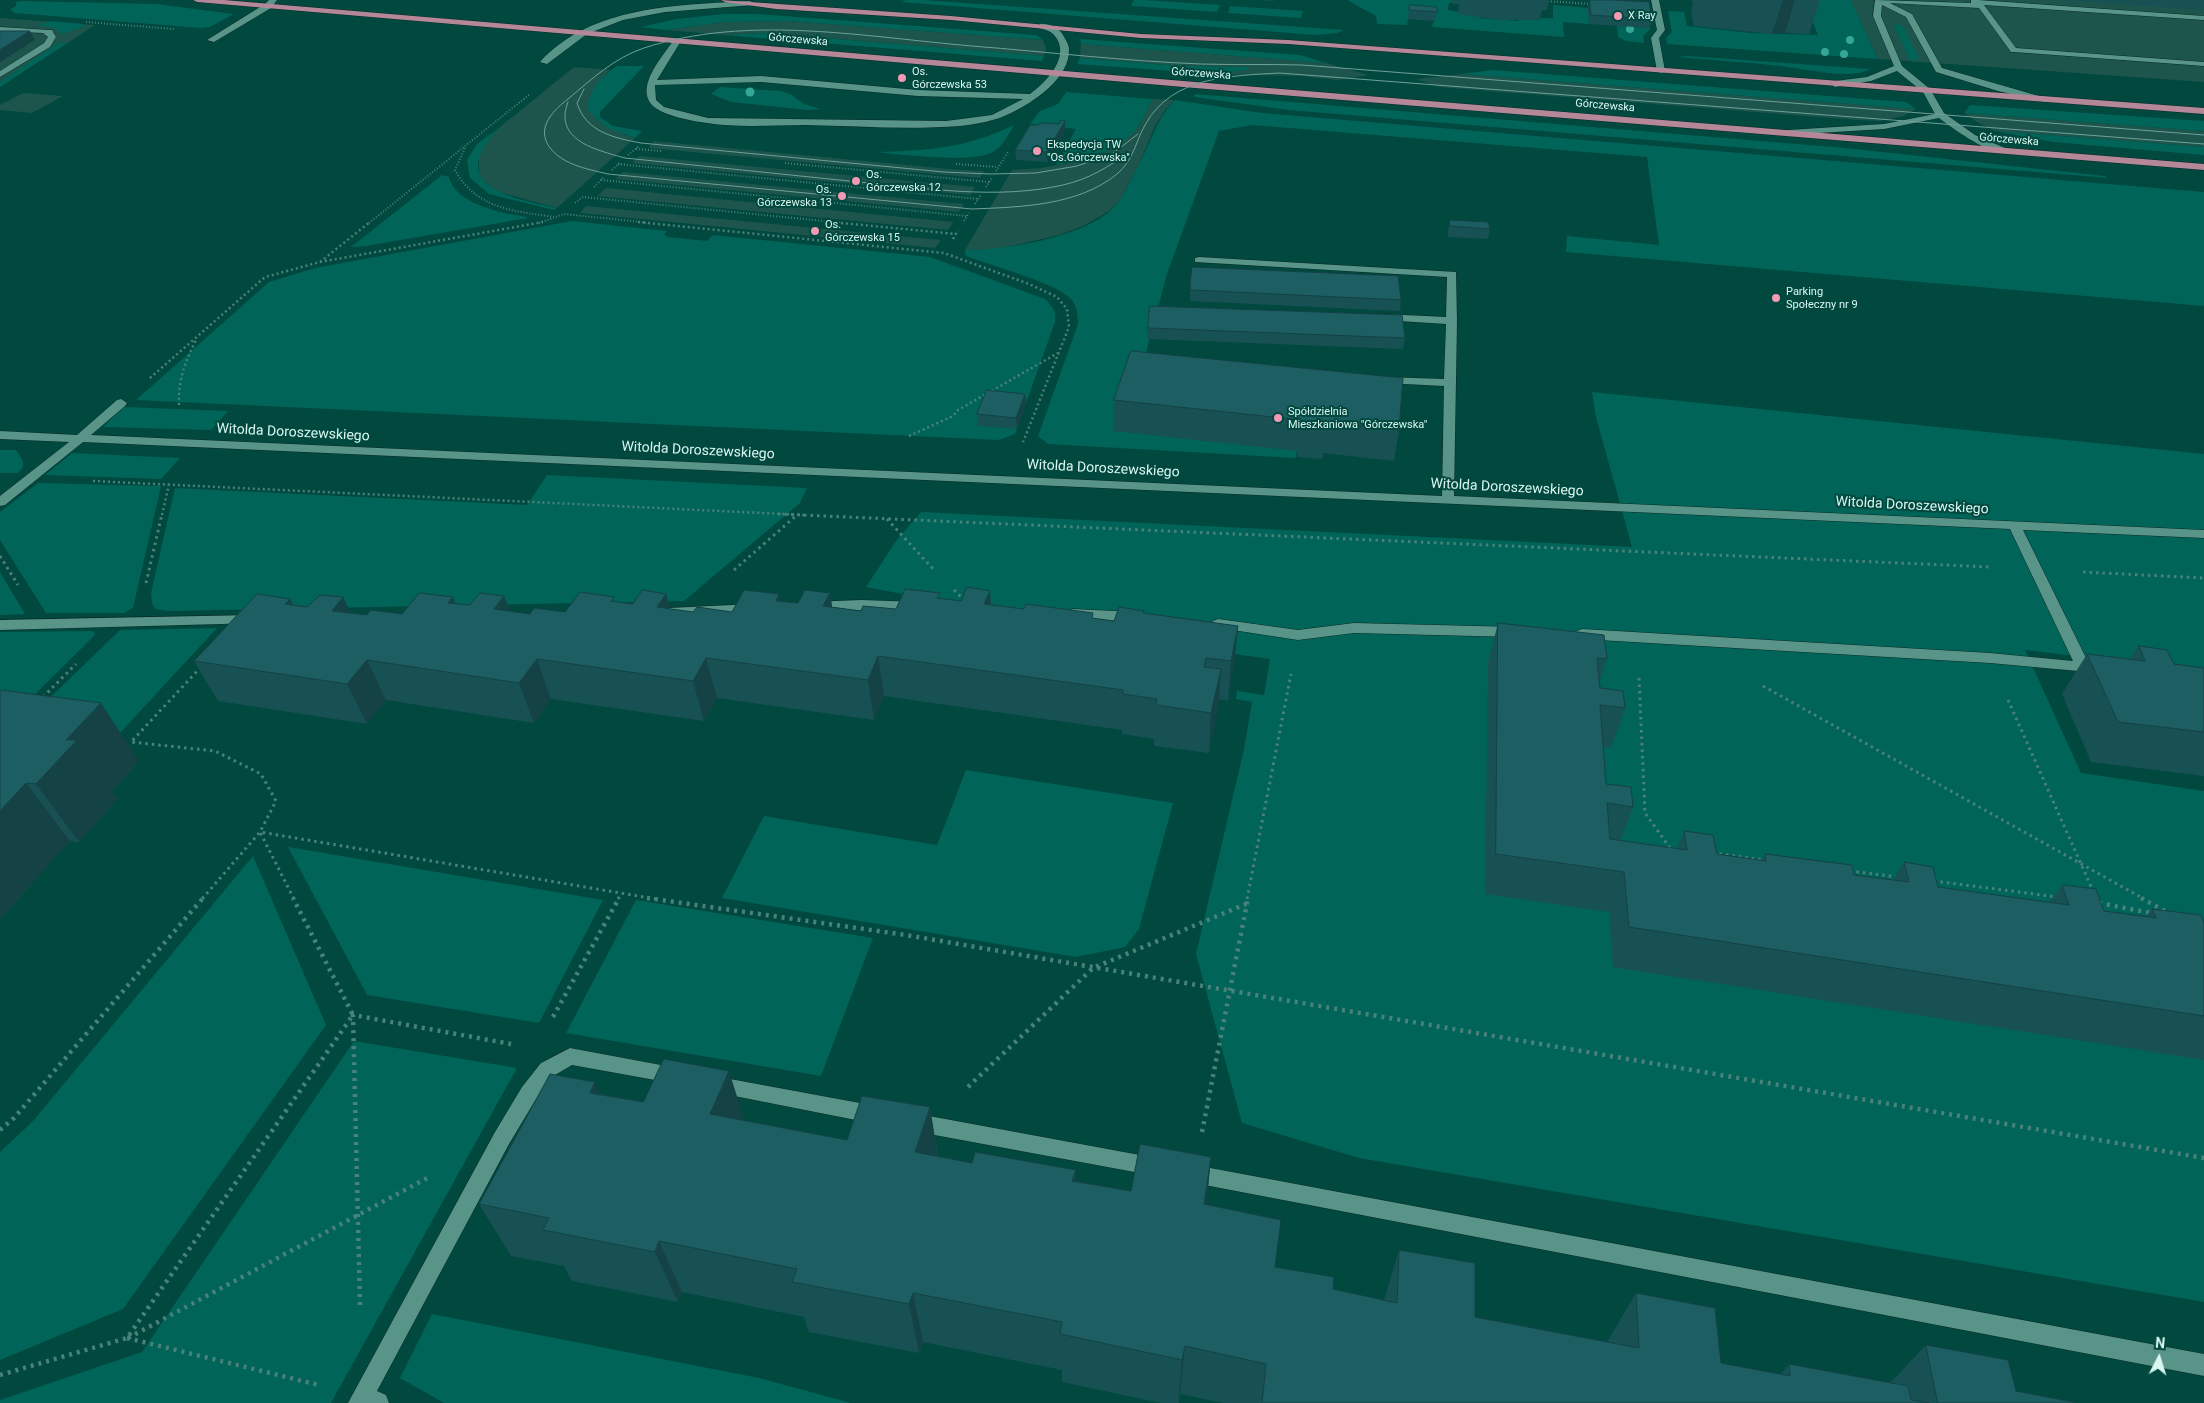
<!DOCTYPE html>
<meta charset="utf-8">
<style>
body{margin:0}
#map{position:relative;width:2204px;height:1403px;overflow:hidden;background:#01483f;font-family:Roboto,sans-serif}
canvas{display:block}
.north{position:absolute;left:2134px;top:1333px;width:50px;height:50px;-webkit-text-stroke:4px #01483f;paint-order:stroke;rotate:5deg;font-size:14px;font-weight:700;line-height:20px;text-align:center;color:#d9f7f0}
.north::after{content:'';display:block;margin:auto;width:18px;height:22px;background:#d9f7f0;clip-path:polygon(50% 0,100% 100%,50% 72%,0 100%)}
</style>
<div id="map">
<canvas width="2204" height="1403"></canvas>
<div class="north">N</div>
</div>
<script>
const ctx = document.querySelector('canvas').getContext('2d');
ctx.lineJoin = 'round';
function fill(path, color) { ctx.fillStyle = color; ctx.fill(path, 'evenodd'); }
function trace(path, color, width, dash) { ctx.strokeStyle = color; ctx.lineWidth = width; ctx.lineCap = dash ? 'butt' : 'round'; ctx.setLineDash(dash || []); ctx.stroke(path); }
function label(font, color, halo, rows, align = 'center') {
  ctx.font = font + ' Roboto,sans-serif'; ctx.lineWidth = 4; ctx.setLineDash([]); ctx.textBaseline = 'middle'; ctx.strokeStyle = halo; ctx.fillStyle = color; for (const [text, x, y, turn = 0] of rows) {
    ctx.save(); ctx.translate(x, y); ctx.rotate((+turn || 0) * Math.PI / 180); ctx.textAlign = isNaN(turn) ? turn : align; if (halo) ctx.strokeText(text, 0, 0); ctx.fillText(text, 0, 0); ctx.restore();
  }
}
const built = new Path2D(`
 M1851 0H2204V82L1878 59Z
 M0 18 95 25 0 87Z
 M788 21 1043 40 1046 48 1044 56 764 33 724 35 666 30 725 22Z
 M1081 44 1326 63 1368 75 1338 80 1299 76 1213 74 1247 67 1179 66 1080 58Z
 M574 67 611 70 606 74 588 111 625 135 635 138 557 208 496 191 482 179 479 170V153L483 145 500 127Z
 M1462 74 1916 109 1903 116 1879 121 1857 120 1439 87 1416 79Z
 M23 93 63 96 32 113 0 110V105Z
 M1152 99 1175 100 1166 109 1155 126 1140 162 1120 200 1109 211 1085 225 1059 235 994 250H965L1012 170 1041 168 1080 161 1113 148 1140 124Z
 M1964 113 2204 131V147L1995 131 1977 122Z
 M654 141 949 169 984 171 980 178 957 176 648 148Z
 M639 156 975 187 970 195 632 163Z
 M623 172 964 204 959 212 615 179Z
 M606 188 953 222 948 230 597 196Z
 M586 206 941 240 935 248 580 213Z`);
const green = new Path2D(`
 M906 0H923L1344 30 1337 33 1315 35 901 2Z
 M1134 0H1145L1220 5 1217 12 1131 6Z
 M1347 0H1453L1452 3H1449L1448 10 1480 16V18L1518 21 1519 19 1553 18V5L1588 8 1589 24 1563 22 1564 37 1432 27 1433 23 1435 21 1409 15 1407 25 1377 24 1376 16Z
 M1804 0H1851L1878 59 1667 44 1666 38 1672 32 1668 11 1684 12 1687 26 1751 33 1818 35Z
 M20 1 156 4 234 14 210 27 200 28 15 13 10 10 16 6V2Z
 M1230 6 1303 11 1301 18 1228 13Z
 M723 14H758L1036 35 1043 40 788 21 725 22 666 30 641 27 677 19Z
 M50 21 83 24 84 27 61 34 55 28 36 25Z
 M1895 24 1903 26 1919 59 1915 61 1909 59 1894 26Z
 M1617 26 1650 28V29L1643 36 1644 43 1626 41 1618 37Z
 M764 33 775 34 1044 56 1042 61 724 35Z
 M1080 39 1300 55 1326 63 1081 44Z
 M58 43H67L0 87V82Z
 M1688 56 1870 69C1849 81 1804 68 1780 66 1745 62 1711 60 1676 57Z
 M1080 58 1179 66 1248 67V70L1213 74 1077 64Z
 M617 66H644L600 112V117L613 126 642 131 635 138 608 128 588 111C587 90 601 77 617 66Z
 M1493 70 1906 102 1916 109 1462 74Z
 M720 87 780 91 790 94 804 104 821 109 809 110 731 102 711 94Z
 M1066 92 1152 99C1146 111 1141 126 1131 135 1111 154 1081 160 1056 165L1076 129 1030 124 1040 111 1058 104Z
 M1195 94 1845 148 2105 176 2108 178 1289 110 1194 97Z
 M1175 100 1262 113 2204 192V306L1566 252 1567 236 1659 245 1647 157 1252 125 1219 131 1167 274 1139 379 1297 450 1296 458 1048 444 1038 436 1078 324C1078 315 1077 306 1071 299 1056 283 989 265 966 256L965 250C1006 250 1078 238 1110 211 1123 199 1130 181 1138 166 1151 143 1156 119 1175 100Z
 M1970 105 2204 121V131L1964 113Z
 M1014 125C1009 134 1002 147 993 152 972 164 900 154 875 152 927 151 966 148 1014 125Z
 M500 127C443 185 510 198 557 208L554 210 489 194 470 178 467 160 477 144Z
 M1995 131 2204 147V155L2053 142Z
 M442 175 449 177C454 200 488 209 508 214 515 215 521 215 528 218L366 246 351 247Z
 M572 221 667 231 664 235 668 237 707 241 713 235 930 257 1045 299C1052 306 1057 311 1055 322L1015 434 999 440 136 400 269 282 315 268Z
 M1592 392 2204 454V671L2025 650 2081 773 2204 791V1302L1359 1158 1242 1123 1196 954 1244 749 1252 702 1236 699 1237 691 1264 695 1270 659 1175 646 866 587 896 541 921 512 1632 547 1596 417Z
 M124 407 228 411 211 430 103 427Z
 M0 450H16L23 461V467L18 473H0Z
 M72 453 180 458 161 479 45 475Z
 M547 475 807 488 800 503 684 601 169 611 155 609 152 603 151 593 175 488 527 505Z
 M38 483 161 486 133 608 124 613H46L0 540V512Z
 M0 572 25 614 0 615Z
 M217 628 120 733 28 719 120 630Z
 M92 631 96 634 9 720 0 724V632Z
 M966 770 1173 803 1139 929 1125 947 1076 957 722 898 764 816 937 845Z
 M288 847 603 900 539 1023 367 995Z
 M253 856 326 1025 123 1309 0 1360V1152L33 1121Z
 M636 900 873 938 821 1076 566 1033Z
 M354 1041 517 1068 331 1403H0V1400L142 1352Z
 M432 1314 759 1378 851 1403H444L400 1378Z`);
const pathFar3 = new Path2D(`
 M1545 1 1591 4
 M86 22 174 29
 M465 148 455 170C476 209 514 211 554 217
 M636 149 662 151
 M628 155 639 146
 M785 163 989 182
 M618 164 978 199
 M956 164 998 167
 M612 170 621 162
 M996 171 1008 152
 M601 180 967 216
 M594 187 604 177
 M986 187 992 178
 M575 203 583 197 844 223
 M975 204 981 195
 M964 221 969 213
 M369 223 530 94
 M539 223 564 214 651 223`);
const pathFar2 = new Path2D(`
 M638 222 944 253 1029 284 1057 297 1067 309 1069 327 1023 442
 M831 222 956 234
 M953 239 958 230
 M320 262 370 222
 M150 378 265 277 320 262 543 222
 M179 405C178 380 185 362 196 340
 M909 436 953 416 958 410 1058 353
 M93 481 804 515
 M162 515 169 484`);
const pathFar1 = new Path2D(`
 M778 514 1990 567
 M887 519 934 570
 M0 556 18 585
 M734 570 797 515
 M2083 572 2204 578
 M146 583 162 514
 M954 590 964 600
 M201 667 131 742 215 751 261 774 276 801 260 832 202 899
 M1639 678 1645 813 1670 848
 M1763 686 2144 899
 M43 697 76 664
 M2008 700 2093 891
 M1713 853 1764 860
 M1850 871 1898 877
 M1934 881 2057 897
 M294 899 260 832 656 899
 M618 899 621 894
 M1247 899 1291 674`);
const path = new Path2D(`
 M647 898 906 935 2204 1158
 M2141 898 2165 911
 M2099 903 2151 913
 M553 1017 619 898
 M968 1087 1093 968 1246 904
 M0 1130 14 1118 203 898
 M1202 1132 1248 898
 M360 1305 353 1015 511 1044
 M127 1338 319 1385
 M128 1338 431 1176
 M0 1375 127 1338 353 1015 293 898`);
const minor = new Path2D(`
 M269 0H277L271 8 214 42 207 40 265 4Z
 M1651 0H1659L1665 30 1659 38 1665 71 1661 73 1657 71 1651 38 1657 30Z
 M1875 0 1971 3V0H1978L2204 16V20L1984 5 2016 48 2204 62V66L2014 52H2011L1979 8 1890 3 1912 14 1942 68 2049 99 2045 102 1998 91 1936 72 1906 17 1882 5 1881 16 1902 66 1930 89 1944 113 1975 135 2005 148V152C1989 155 1952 128 1939 118L1884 129 1785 135V131L1788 130 1884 124 1935 114 1923 92 1897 71 1871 81 1835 87 1831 84 1835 81 1867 77 1894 66 1873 16Z
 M750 1 754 3 753 5 665 12 623 20 587 34 547 64 540 62C592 5 679 5 750 1Z
 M1040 24C1048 23 1059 28 1063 35 1065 39 1069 44 1069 49 1070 78 1034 102 1011 113 995 121 978 124 960 126 909 130 856 126 805 125 774 125 738 128 707 123 692 121 656 115 649 101 639 82 663 56 673 41L677 39 681 41 657 80 761 76 918 90 1030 94C1047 82 1072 55 1054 35 1051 31 1045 30 1040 28ZM761 82 918 96 1023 99 992 115 946 121 708 118 664 107 656 100 655 85Z
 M0 27 49 30H52L56 37 50 47 0 77V71L44 43 48 37 43 33 0 31Z
 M1199 257 1456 272 1457 321 1454 496 2204 530V538L2023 530 2088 662 2105 664 2107 668 2105 672 2100 673 1990 663 1582 639 1577 637 1575 634 1577 631 1582 629 1990 653 2073 661 2010 529 83 442 5 505 0 506V496L69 442 0 439V431L77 435 117 400 121 399 127 403 125 406 91 435 1442 496 1444 386 1385 383 1379 380 1385 377 1444 379 1446 324 1383 320 1378 317 1383 314 1446 317 1447 277 1195 262V258Z
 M861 600 918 602 923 604 925 607 923 610 918 612 861 610 811 612 806 610 804 607 806 604 811 602Z
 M753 604 758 606 760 609 758 612 669 618 664 616 662 613 664 610 669 608Z
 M1073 609 1135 612 1140 614 1142 617 1140 620 1135 622 1068 617 1066 614 1068 611Z
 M253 615 258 617 260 620 258 623 0 630V620Z
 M1218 619 1298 630 1354 623 1516 627 1521 629 1523 632 1521 635 1516 637 1354 633 1298 640 1213 627 1211 624 1213 621Z
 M570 1048 677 1068 684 1070 686 1076 684 1082 677 1084 572 1065 555 1075 536 1099 509 1144 377 1391 386 1395 389 1403H348L495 1132 522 1087 541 1063Z
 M714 1076 876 1106 883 1109 886 1115 883 1121 876 1124 714 1092 707 1090 704 1084 707 1078Z
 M913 1113 1156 1158 1163 1160 1166 1167 1163 1174 1156 1176 913 1131 906 1128 903 1122 906 1116Z
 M1189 1164 2204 1354V1376L1189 1182 1182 1180 1179 1173 1182 1166Z`);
const major = new Path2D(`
 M193 0H224L1195 82 2204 164V170L1195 88 197 2Z
 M721 0 951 16 1141 34 1288 40 2204 108V114L1288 44 1141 38 951 20 776 9 725 2Z`);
const tram = new Path2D(`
 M584 89 577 103C586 132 614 138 641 143L944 172 990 174 1036 173 1077 166 1112 154 1138 134
 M568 102C553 140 596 150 625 158 703 166 781 174 859 182 925 188 997 200 1063 185 1089 179 1109 167 1130 151
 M2204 135 1302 65C1268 64 1234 65 1201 64 1124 61 1048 52 972 46 865 37 748 14 644 48 614 58 592 79 568 99 555 109 538 125 547 143 558 164 587 169 608 174L972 209C1020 207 1078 206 1117 174 1133 161 1136 141 1145 125 1172 76 1230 76 1280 73L2204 144`);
const trees = [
 [1630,29,4],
 [1850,40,4],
 [1825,52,4],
 [1844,54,4],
 [750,92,4.5]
];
const wall = new Path2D(`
 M1258 0H1274L1273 1Z
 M1453 0H1549L1547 10H1542L1540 20H1499L1458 14 1459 4H1452Z
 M1590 0H1614L1652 19 1650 28 1589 24 1588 7Z
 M1688 0H1820L1809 34 1785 33 1772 34 1694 26 1691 12 1693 1Z
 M2059 0H2204V10Z
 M1410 5 1437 12 1435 21 1408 19Z
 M1065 130 1047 162 1016 160 1015 150Z
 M1450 220 1490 229 1488 239 1448 237V230Z
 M1190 290 1401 300 1400 311 1190 301Z
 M1148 328 1405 338 1403 349 1147 339Z
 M1025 394 1026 405 1017 429 978 426 977 414Z
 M1114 400 1399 430 1394 461 1323 453 1322 459 1297 457 1298 451 1113 431Z
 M830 593 832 607 861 611 896 609 940 599 1114 621 1143 613 1238 626 1234 665 1228 701 1219 699 1218 709 1209 753 1154 746V739L1122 734V730L884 696 874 720 717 698 704 721 551 699 534 723 386 700 367 724 218 701 194 661 293 605 367 615 402 614 455 604 470 605 504 596 510 611 530 614 565 612 615 601 633 604 666 594 670 609 693 612H732L780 601 798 603Z
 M1498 623 1607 659 1599 683 1600 688 1625 708 1611 748 1603 747 1606 784 1633 807 1620 841 1677 848 1684 831 1717 854 1761 861 1765 854 1854 875 1893 880 1904 862 1938 887 2049 903 2062 885 2104 911 2146 916 2152 909 2204 923V1060L1613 967 1609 912 1485 894 1488 663Z
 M2139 646 2174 664 2204 668V776L2091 762 2062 694 2087 654 2130 659Z
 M0 691 139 761 112 791 118 798 79 842 70 841 0 919Z
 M601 1094 847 1140 930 1107 938 1156 972 1163 1076 1170V1181L1131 1191 1211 1157 1206 1205 1275 1267 1333 1289 1384 1300 1399 1250 1475 1317 1607 1342 1636 1293 1721 1363 1781 1374 1789 1364 1890 1383 1926 1345 2016 1391 2078 1403H1223L1180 1394 1179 1403H1161L1062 1382V1370L923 1342 919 1353 809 1332 804 1317 682 1292 678 1302 572 1281 564 1266 511 1256 479 1204Z`);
const shadedWall = new Path2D(`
 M1783 0H1795L1785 33 1772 34Z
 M30 31 35 40 0 62V50Z
 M1065 121V130L1047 162V152Z
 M1025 394 1026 405 1017 429 1016 418Z
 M990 591 993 630 984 604Z
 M830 593 836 633 823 606Z
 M666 594 677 633 657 607Z
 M779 594 787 634 776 601Z
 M504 596 519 636 494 609Z
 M343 597 362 637 332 611Z
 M453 597 469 637 448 603Z
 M290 599 310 639 285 604Z
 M1238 626 1234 665 1228 701 1231 661Z
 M878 656 884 696 874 720 868 680Z
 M706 658 717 698 704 721 693 681Z
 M537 659 551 699 534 723 519 683Z
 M367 660 386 700 367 724 347 684Z
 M1221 669 1218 709 1209 753 1211 713Z
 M101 703 139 761 112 791 118 798 79 842 36 784 66 740Z
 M26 783 70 841 0 919V811Z
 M729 1071 746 1125 710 1114Z
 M595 1082 620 1137 590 1093Z
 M930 1107 938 1161 915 1152Z
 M1211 1157 1206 1210 1204 1204Z
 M1076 1170 1077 1222 1072 1181Z
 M659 1241 682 1292 678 1302 655 1252Z
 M913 1293 923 1342 919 1353 909 1304Z
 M1185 1346 1180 1394 1178 1403 1182 1360Z`);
const building = new Path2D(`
 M1590 0H1614L1649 2 1652 19 1591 15Z
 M1410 5 1437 7V12L1409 10Z
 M0 31H30L0 50Z
 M1061 120 1065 121 1047 152 1015 150 1030 125H1039L1040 123 1059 124Z
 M1450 220 1488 222 1490 229 1450 226Z
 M1192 267 1398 276 1401 300 1190 290Z
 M1150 306 1402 315 1405 338 1148 328Z
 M1131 351 1403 378 1399 430 1327 422 1326 428 1301 426V420L1114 400Z
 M987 390 1025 394 1016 418 977 414Z
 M967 587 990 591 984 604 1024 609 1026 604 1093 613 1092 618 1114 621 1119 607 1144 611 1143 613 1238 626 1231 661 1206 658 1204 667 1221 669 1211 713 1156 705 1157 699 1123 694V690L878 656 868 680 706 658 693 681 537 659 519 683 367 660 347 684 194 661 257 594 290 599 285 604 307 607 320 595 343 597 332 611 367 615 371 610 402 614 419 593 453 597 448 603 470 605 480 593 504 596 494 609 530 614 534 608 565 612 580 592 614 597 611 601 633 604 642 590 666 594 657 607 693 612 697 607 732 612 744 590 779 594 776 601 798 603 805 590 830 593 823 606 861 611 863 606 896 609 905 589 940 593 937 598 961 601Z
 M1498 623 1604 635 1607 659 1597 658 1600 688 1623 691 1625 708 1600 705 1606 784 1631 787 1633 807 1607 803 1610 839 1687 850 1684 831 1713 835 1717 854 1766 861 1765 854 1852 865 1854 875 1909 882 1904 862 1933 867 1938 887 2069 905 2062 885 2096 889 2104 911 2156 918 2152 909 2201 915 2204 923V1016L1629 927 1624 872 1496 854Z
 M2139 646 2167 650 2174 664 2204 668V732L2118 722 2087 654 2145 661Z
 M1 690 101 703 66 740H77L36 784 26 783 0 811V691Z
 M664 1059 729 1071 710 1114 847 1140 862 1096 930 1107 915 1152 972 1163 975 1152 1076 1170 1072 1181 1131 1191 1140 1144 1211 1157 1204 1204 1281 1220 1275 1267 1334 1277 1333 1289 1397 1303 1399 1250 1475 1263V1317L1639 1348 1636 1293 1715 1308 1721 1363 1790 1376 1789 1364 1908 1386 1911 1400 1930 1403H1262L1266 1364 1185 1346 1182 1360 1060 1334 1062 1322 913 1293 909 1304 792 1282 797 1269 659 1241 655 1252 543 1230 549 1218 479 1204 550 1074 595 1082 590 1093 643 1102Z
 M1926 1345 2008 1360 2016 1391 2078 1403H1938Z`);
const markers = [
 [1618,16,5,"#f19ab3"],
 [902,78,5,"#f19ab3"],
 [1037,151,5,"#f19ab3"],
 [856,181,5,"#f19ab3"],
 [842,196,5,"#f19ab3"],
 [815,231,5,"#f19ab3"],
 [1776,298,5,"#f19ab3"],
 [1278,418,5,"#f19ab3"]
];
const farPoinames = [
 ["X Ray",1628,16],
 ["Os.",912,72],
 ["Górczewska 53",912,85],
 ["Ekspedycja TW",1047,145],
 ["\"Os.Górczewska\"",1047,158],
 ["Os.",866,175],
 ["Górczewska 12",866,188],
 ["Os.",832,190,"right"],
 ["Górczewska 13",832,203,"right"],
 ["Os.",825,225],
 ["Górczewska 15",825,238],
 ["Parking",1786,292],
 ["Społeczny nr 9",1786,305],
 ["Spółdzielnia",1288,412],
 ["Mieszkaniowa \"Górczewska\"",1288,425]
];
const farStreetnames = [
 ["Górczewska",798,40,5],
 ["Górczewska",1201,74,4],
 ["Górczewska",1605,106,5],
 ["Górczewska",2009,140,5]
];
const streetNames = [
 ["Witolda Doroszewskiego",293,433,3],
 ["Witolda Doroszewskiego",698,451,3],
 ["Witolda Doroszewskiego",1103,469,3],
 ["Witolda Doroszewskiego",1507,488,3],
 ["Witolda Doroszewskiego",1912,506,3]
];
fill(built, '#1d554c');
fill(green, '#016458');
trace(minor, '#0a2a25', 1);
trace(major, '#0a2a25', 1);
trace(pathFar3, '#49827a', 2, [1, 2]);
trace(pathFar2, '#49827a', 2.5, [2, 3]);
trace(pathFar1, '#49827a', 3, [2.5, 4]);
trace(path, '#49827a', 4.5, [3, 5]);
fill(minor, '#599489');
fill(major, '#b58899');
trace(tram, '#6ea098', 1);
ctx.fillStyle = '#34a695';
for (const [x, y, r] of trees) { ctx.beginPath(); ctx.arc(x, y, r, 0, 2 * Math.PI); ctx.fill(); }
fill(wall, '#185154');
fill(shadedWall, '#144245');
fill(building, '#1c5e62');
trace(building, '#144245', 1);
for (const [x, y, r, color] of markers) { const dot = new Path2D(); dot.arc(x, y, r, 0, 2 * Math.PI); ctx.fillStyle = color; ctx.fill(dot); trace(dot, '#01483f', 2); }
label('11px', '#d9f7f0', '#01483f', farPoinames, 'left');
label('11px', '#d9f7f0', '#01483f', farStreetnames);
label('14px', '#d9f7f0', '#01483f', streetNames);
</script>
